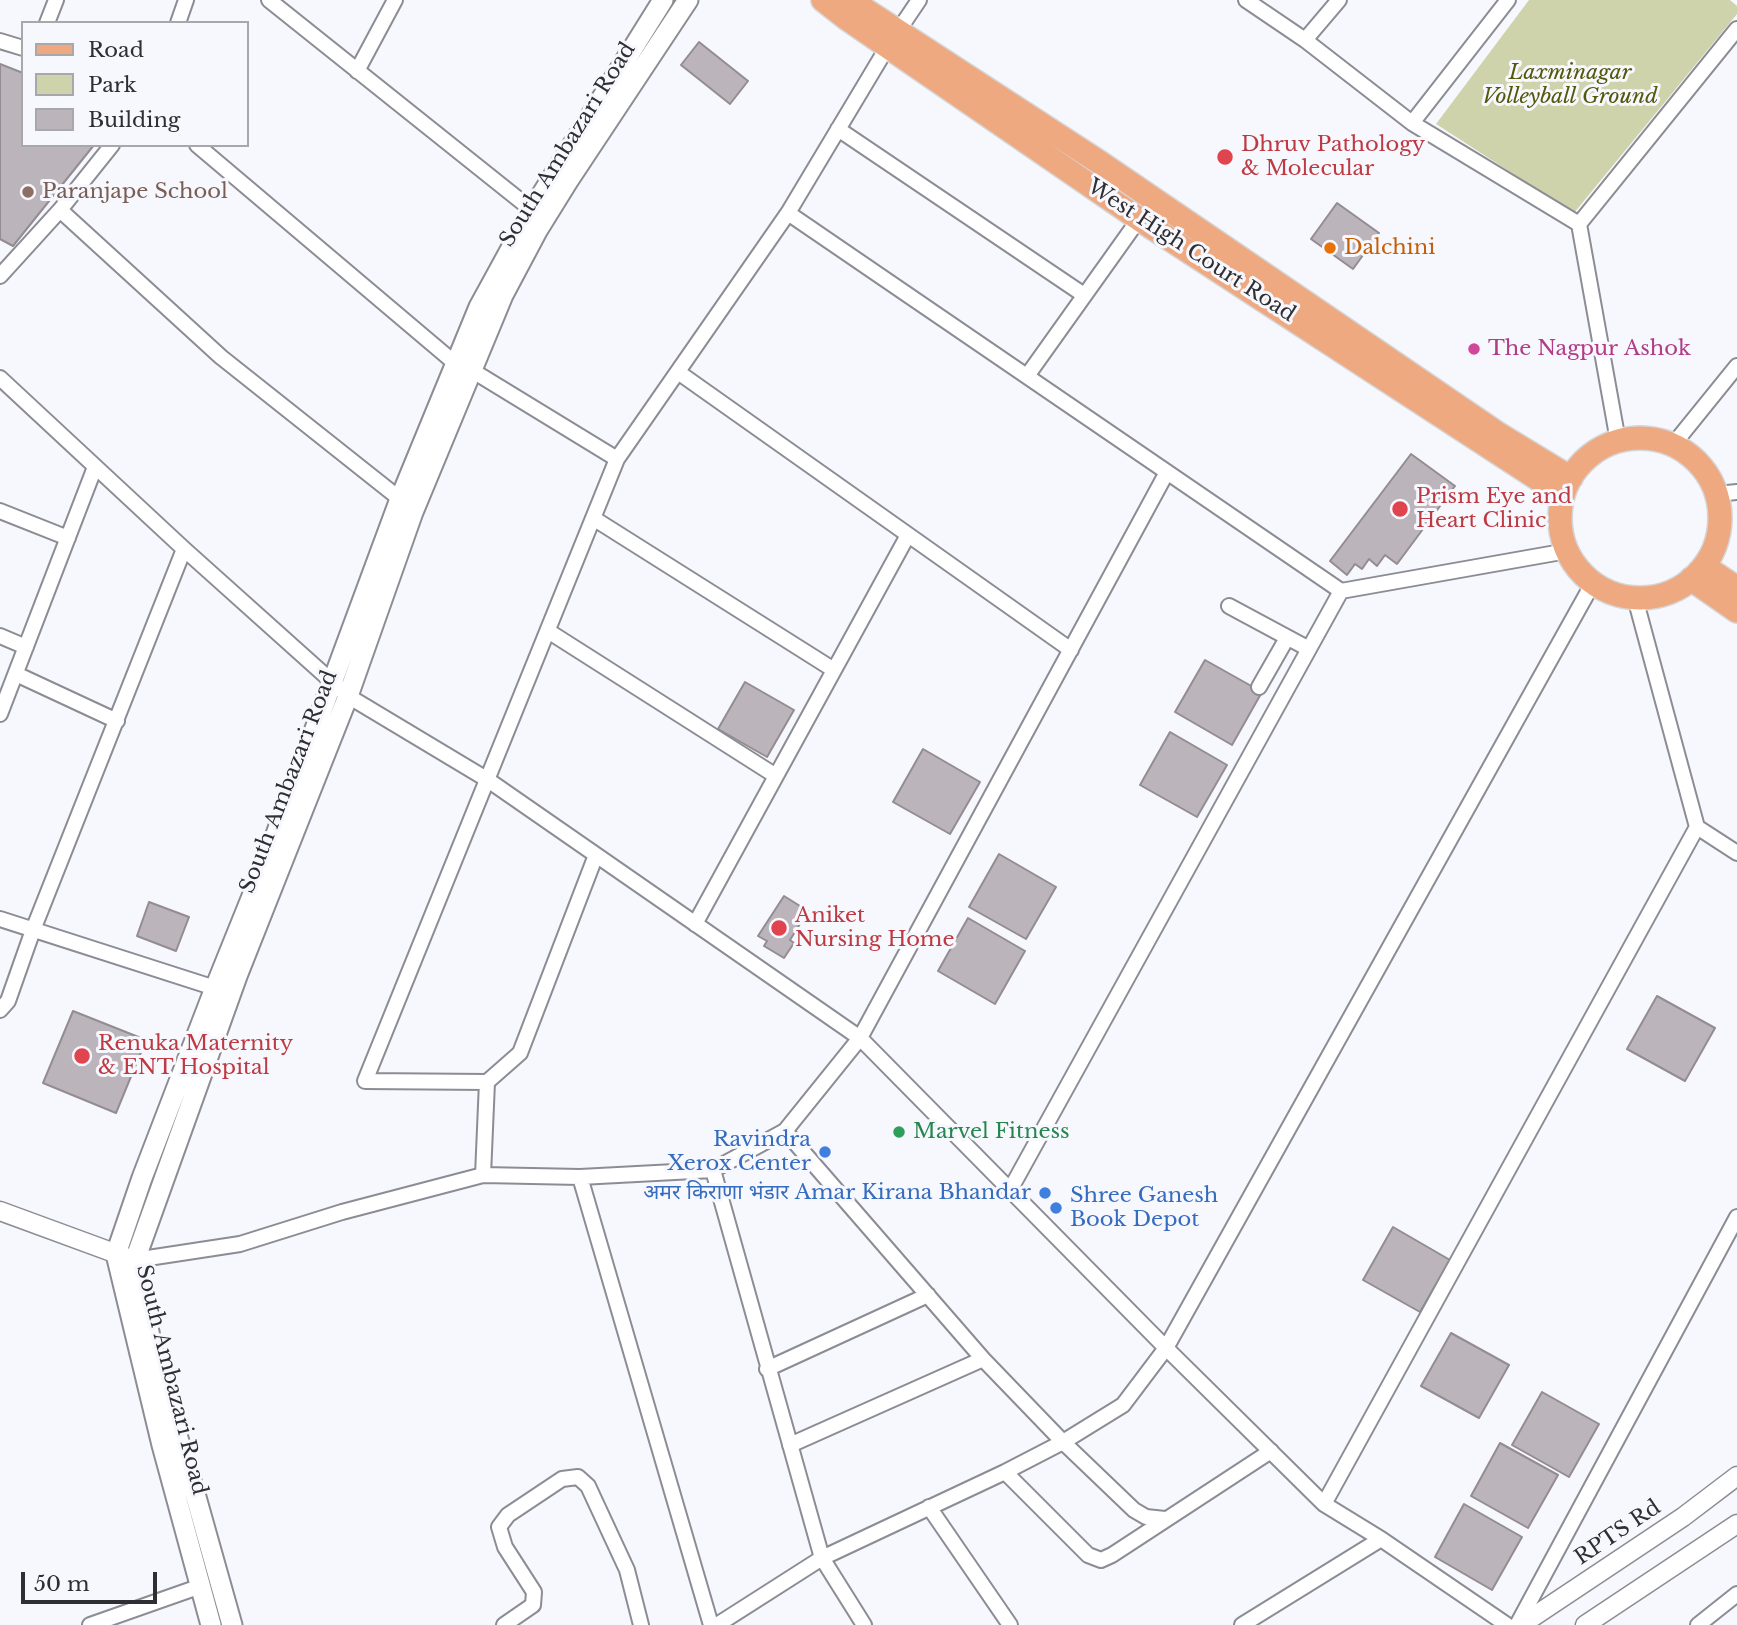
<!DOCTYPE html>
<meta charset="utf-8">
<style>
body{margin:0}
#map{position:relative;width:1737px;height:1625px;overflow:hidden;background:#f7f7fe;font-family:"Libre Baskerville",serif}
canvas{display:block}
.legend{position:absolute;left:21px;top:21px;width:228px;height:126px;box-sizing:border-box;background:#f7f7fe;border:2px solid #a7a7ac;margin:0;padding:9px 12px;list-style:none;font-size:21px;color:#2f2e32}
.legend li{display:flex;align-items:center;gap:14px;height:35px}
.legend b{width:35px;border:2px solid #a7a7ac}
.scale{position:absolute;left:21px;top:1572px;width:136px;height:32px;box-sizing:border-box;border:4px solid #2f2e32;border-top:0;padding-left:9px;font-size:21px;line-height:24px;white-space:nowrap;color:#2f2e32;-webkit-text-stroke:5px #f7f7fe;paint-order:stroke}
</style>
<div id="map">
<canvas width="1737" height="1625"></canvas>
<ul class="legend">
<li><b style="height:9px;background:#eea980"></b>Road</li>
<li><b style="height:19px;background:#ced3ab"></b>Park</li>
<li><b style="height:19px;background:#bcb4bb"></b>Building</li>
</ul>
<div class="scale">50 m</div>
</div>
<script>
const ctx = document.querySelector('canvas').getContext('2d');
ctx.lineJoin = 'round';
function fill(path, color) { ctx.fillStyle = color; ctx.fill(path, 'evenodd'); }
function trace(path, color, width, dash) { ctx.strokeStyle = color; ctx.lineWidth = width; ctx.lineCap = dash ? 'butt' : 'round'; ctx.setLineDash(dash || []); ctx.stroke(path); }
function label(font, color, halo, rows, align = 'center') {
  ctx.font = font + ' "Libre Baskerville","Noto Sans Devanagari",serif'; ctx.lineWidth = 6; ctx.setLineDash([]); ctx.textBaseline = 'middle'; ctx.strokeStyle = halo; ctx.fillStyle = color; for (const [text, x, y, turn = 0] of rows) {
    ctx.save(); ctx.translate(x, y); ctx.rotate((+turn || 0) * Math.PI / 180); ctx.textAlign = isNaN(turn) ? turn : align; if (halo) ctx.strokeText(text, 0, 0); ctx.fillText(text, 0, 0); ctx.restore();
  }
}
const green = new Path2D(`
 M1529 0H1730L1737 6V14L1574 213 1436 124Z`);
const building = new Path2D(`
 M699 42 748 81 730 104 681 65Z
 M0 64 23 73V145H94L13 246 0 239Z
 M1337 203 1379 233 1353 269 1311 239Z
 M1411 454 1455 486 1397 564 1385 555 1377 566 1369 559 1362 569 1355 564 1347 575 1330 561Z
 M1205 660 1262 692 1232 745 1175 712Z
 M745 682 794 710 767 757 718 729Z
 M1170 732 1227 765 1197 817 1140 785Z
 M923 749 980 782 950 834 893 802Z
 M999 854 1056 887 1026 939 969 907Z
 M784 896 808 911 790 940 794 943 784 958 764 946 767 941 758 936Z
 M149 902 189 917 176 951 137 936Z
 M968 918 1025 951 995 1004 938 971Z
 M1657 996 1715 1028 1685 1081 1627 1049Z
 M73 1011 146 1040 116 1113 43 1083Z
 M1393 1227 1450 1260 1420 1312 1363 1280Z
 M1451 1333 1509 1365 1479 1418 1421 1386Z
 M1542 1392 1599 1424 1569 1477 1512 1445Z
 M1500 1443 1558 1475 1528 1528 1471 1496Z
 M1464 1504 1522 1537 1492 1590 1435 1557Z`);
const minor = new Path2D(`
 M269 0 532 210
 M1246 0 1305 40 1412 123 1579 224 1618 441
 M47 23 56 0
 M178 23 186 0
 M1305 40 1339 0
 M0 41 23 48
 M357 71 395 0
 M1412 123 1508 0
 M838 129 1084 295
 M197 145 456 364
 M60 210 221 357 400 499
 M788 213 1341 591
 M1579 224 1737 29
 M0 276 60 210 112 145
 M473 371 617 459
 M678 372 1071 650
 M1027 376 1139 219
 M0 378 184 549 348 696 488 780 860 1038 1166 1348 1324 1504 1381 1539 1507 1625
 M1673 445 1737 366
 M1717 494 1737 492
 M0 511 68 538
 M593 518 834 670
 M1635 598 1697 827 1737 853
 M1229 606 1309 649
 M548 631 776 776
 M0 636 26 647
 M16 674 117 721
 M1259 687 1287 638
 M0 714 95 467
 M596 855 520 1053 487 1082 365 1081 617 459 788 213 888 46 919 0
 M0 919 215 988
 M695 924 908 535
 M0 1010 8 1001 33 930 184 549
 M785 1131 983 1359 1063 1442 1134 1510 1146 1517 1165 1519
 M713 1170 822 1558 864 1625
 M483 1175 487 1082
 M580 1177 711 1625
 M1010 1190 1341 591 1567 551
 M135 1260 240 1244 342 1212 483 1175 580 1177 713 1170 785 1131 860 1038 1167 472
 M767 1369 928 1295
 M790 1445 983 1359
 M1005 1472 1088 1555 1101 1560 1112 1555 1271 1451
 M1324 1504 1697 827
 M929 1507 1010 1625
 M90 1625 201 1586
 M504 1625 533 1605 534 1592 505 1547 499 1527 508 1515 562 1479 578 1477 588 1486 627 1570 641 1625
 M717 1625 822 1558 1005 1472 1063 1442 1123 1405 1166 1348 1593 583
 M1242 1625 1381 1539
 M1517 1625 1737 1217
 M1698 1625 1737 1594`);
const tertiary = new Path2D(`
 M0 1211 128 1258
 M1521 1625 1683 1517 1737 1476
 M1585 1625 1737 1524`);
const secondary = new Path2D(`
 M211 1625 162 1445 116 1254 142 1178 215 988 265 864 400 499 479 307 532 210 663 0
 M232 1625 196 1497 155 1363 135 1260 237 976 348 696 413 512 503 295 537 231 568 181 688 0`);
const primary = new Path2D(`
 M823 0 846 18 1139 219 1563 495
 M850 0 1099 162 1497 433 1571 478
 M1560 518a80 80 0 1 1 160 0a80 80 0 1 1-160 0Z
 M1704 566 1737 588
 M1691 579 1737 611`);
const markers = [
 [1225,157,9,"#e0444e"],
 [28,192,7,"#8d6e63"],
 [1330,248,7,"#e8710a"],
 [1474,349,7,"#d1479c"],
 [1400,509,9,"#e0444e"],
 [779,928,9,"#e0444e"],
 [82,1056,9,"#e0444e"],
 [899,1132,7,"#2e9e5b"],
 [825,1152,7,"#3f7fe0"],
 [1045,1193,7,"#3f7fe0"],
 [1056,1208,7,"#3f7fe0"]
];
const parkNames = [
 ["Laxminagar",1570,73],
 ["Volleyball Ground",1570,97]
];
const streetNames = [
 ["South Ambazari Road",568,145,-58],
 ["West High Court Road",1191,251,33],
 ["South Ambazari Road",289,782,-69],
 ["South Ambazari Road",171,1380,76],
 ["RPTS Rd",1618,1533,-34]
];
const healthNames = [
 ["Dhruv Pathology",1241,145],
 ["& Molecular",1241,169],
 ["Prism Eye and",1416,497],
 ["Heart Clinic",1416,521],
 ["Aniket",795,916],
 ["Nursing Home",795,940],
 ["Renuka Maternity",98,1044],
 ["& ENT Hospital",98,1068]
];
const educationNames = [
 ["Paranjape School",42,192]
];
const foodNames = [
 ["Dalchini",1344,248]
];
const hotelNames = [
 ["The Nagpur Ashok",1488,349]
];
const leisureNames = [
 ["Marvel Fitness",913,1132]
];
const shopNames = [
 ["Ravindra",811,1140],
 ["Xerox Center",811,1164],
 ["अमर किराणा भंडार Amar Kirana Bhandar",1031,1193],
 ["Shree Ganesh",1070,1196,"left"],
 ["Book Depot",1070,1220,"left"]
];
fill(green, '#ced3ab');
fill(building, '#bcb4bb');
trace(building, '#938c92', 2);
trace(minor, '#8c8c94', 18);
trace(tertiary, '#8c8c94', 21);
trace(secondary, '#8c8c94', 23);
trace(primary, '#d5d5d6', 26);
trace(minor, '#fff', 14);
trace(tertiary, '#fff', 18);
trace(secondary, '#fff', 19);
trace(primary, '#eea980', 23);
for (const [x, y, r, color] of markers) { const dot = new Path2D(); dot.arc(x, y, r, 0, 2 * Math.PI); ctx.fillStyle = color; ctx.fill(dot); trace(dot, '#f7f7fe', 2.5); }
label('italic 21px', '#53580b', '#f7f7fe', parkNames);
label('21px', '#2f2e32', '#f7f7fe', streetNames);
label('21px', '#be3a42', '#f7f7fe', healthNames, 'left');
label('21px', '#785e54', '#f7f7fe', educationNames, 'left');
label('21px', '#c56008', '#f7f7fe', foodNames, 'left');
label('21px', '#b23c85', '#f7f7fe', hotelNames, 'left');
label('21px', '#27864d', '#f7f7fe', leisureNames, 'left');
label('21px', '#366cbe', '#f7f7fe', shopNames, 'right');
</script>
